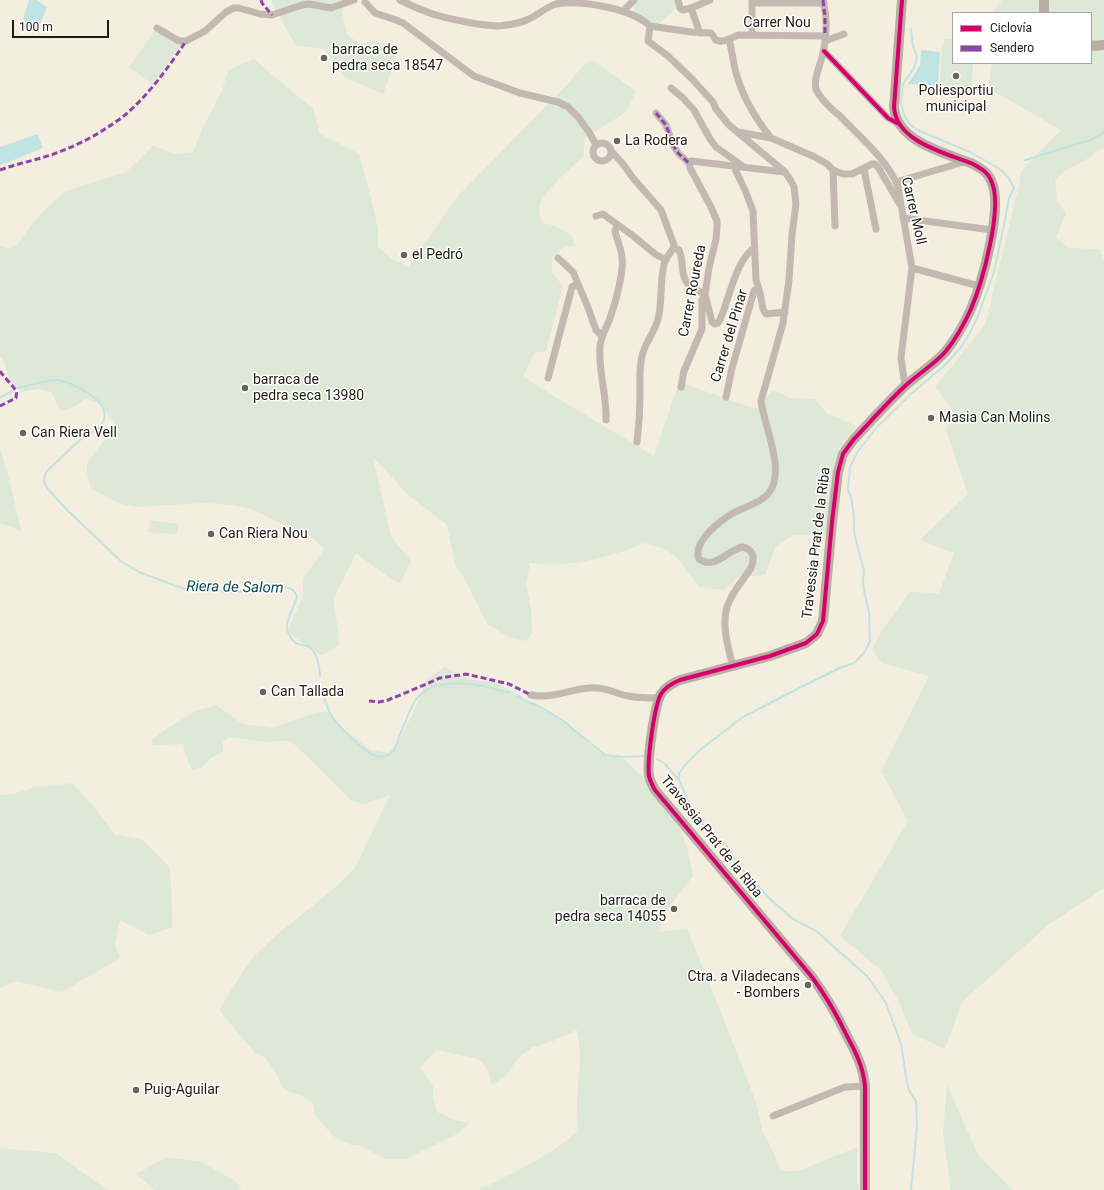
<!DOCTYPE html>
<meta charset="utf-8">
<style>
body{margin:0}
#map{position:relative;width:1104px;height:1190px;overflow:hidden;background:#f4eedf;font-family:Roboto,sans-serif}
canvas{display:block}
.legend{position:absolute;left:952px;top:12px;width:140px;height:52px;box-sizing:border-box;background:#fff;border:1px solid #a5a4a0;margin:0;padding:5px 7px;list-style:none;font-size:12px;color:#1f1b12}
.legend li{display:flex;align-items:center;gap:8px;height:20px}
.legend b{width:20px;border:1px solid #a5a4a0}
.scale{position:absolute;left:12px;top:20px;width:97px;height:18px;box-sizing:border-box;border:2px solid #1f1b12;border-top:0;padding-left:5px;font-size:12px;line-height:14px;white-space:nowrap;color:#1f1b12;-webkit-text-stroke:3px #fff;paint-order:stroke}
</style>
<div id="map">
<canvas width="1104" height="1190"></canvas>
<ul class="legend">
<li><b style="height:5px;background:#d6006c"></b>Ciclovía</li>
<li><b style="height:5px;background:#8e44ad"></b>Sendero</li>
</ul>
<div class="scale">100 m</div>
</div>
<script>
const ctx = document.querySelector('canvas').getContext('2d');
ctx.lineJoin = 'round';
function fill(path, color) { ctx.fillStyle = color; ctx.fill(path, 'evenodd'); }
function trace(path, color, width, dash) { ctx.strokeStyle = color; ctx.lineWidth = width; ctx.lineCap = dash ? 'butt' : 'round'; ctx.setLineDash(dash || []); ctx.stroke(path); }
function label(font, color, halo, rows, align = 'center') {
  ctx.font = font + ' Roboto,sans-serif'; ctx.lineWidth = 3; ctx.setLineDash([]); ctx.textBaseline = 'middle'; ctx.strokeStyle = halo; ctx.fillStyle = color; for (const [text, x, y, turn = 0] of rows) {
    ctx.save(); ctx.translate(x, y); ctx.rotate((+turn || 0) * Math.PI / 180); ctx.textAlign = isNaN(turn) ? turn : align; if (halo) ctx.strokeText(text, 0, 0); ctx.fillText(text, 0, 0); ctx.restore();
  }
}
const green = new Path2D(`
 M271 0H343L342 12 347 34 359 44 374 41 390 45 396 60 383 94 346 78 324 49 295 45Z
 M639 0H675L677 7 658 25 654 24 635 12 633 6 635 3Z
 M1002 0H1104V149L1098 150 1089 158 1066 170 1055 179 1057 201 1066 213 1056 238 1069 248 1099 249 1104 261V888L1048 925 962 1002 945 1049 912 1034 899 1002 881 970 840 936 908 821 881 771 929 676 882 663 872 650 880 633 910 592 939 593 954 553 920 540 968 494 946 430 952 409 935 387 985 325 1019 185 1021 171 1061 130 988 88 992 63H1091V13H992Z
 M156 29 181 45 152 84 129 67Z
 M944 39H953V63H973L972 89 965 94 939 93 942 45H944Z
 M254 59 302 100 313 108 320 134 359 154 372 201 378 230V247L392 259 409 266 458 196 567 85 582 67 592 60 636 91 626 112 585 138 583 157C571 168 539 194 539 210 539 214 541 219 542 223L552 225 571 235 575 245 563 248 552 257V272L563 286 546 351 534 353 523 376 539 387 654 456 679 382 756 409 773 390 790 398 815 399 827 413 856 426 838 450 836 471 825 535H794L776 546 765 575 738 577 725 590 699 587 678 559 666 549 643 543 628 550 579 563 548 564 530 563 526 583 531 609 532 633 526 641 509 637 488 625 477 604 467 583 455 564 447 525 408 495 373 457 391 537 411 561 400 583 391 579 356 553 333 599 340 644 325 654 321 655 287 632 303 597V579L324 549 308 534 282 524 252 509 231 505 205 503 136 507 118 503 91 488 87 472V463L115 425 102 406 86 398 74 407 61 411 51 392 38 389 21 392 9 380 4 361 0 357V245L8 249 18 244 31 225 47 208 66 191 126 172 153 146 177 154 193 152 202 129 222 91 228 70Z
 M0 448 10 482 21 531 0 523Z
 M150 520 178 524 177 534 148 532Z
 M445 667 468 679 497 683 569 723C577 733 592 749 603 754 608 756 614 755 619 755L641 775 680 829 687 847 693 876 672 903 663 919 659 932 687 929 710 985 756 1102 763 1133 770 1145 780 1169 783 1171H798L857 1147V1182L859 1190H479C511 1174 551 1156 576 1132 579 1125 577 1116 577 1108 577 1082 583 1055 577 1030L553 1041 531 1048 518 1058 504 1078 492 1085C489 1074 488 1065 478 1059L437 1050 420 1067 433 1086V1098L437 1112 454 1120 470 1123 457 1134 406 1159H386L359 1145H351L333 1136 315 1115 313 1103 300 1095 290 1092 282 1087 279 1079 265 1057 257 1055 219 1010 242 973 253 957 274 937 331 891 355 868 390 795 363 804 350 800 339 788 291 741H276L265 742 229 737 223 742V751L211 758 202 767 192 771 185 753 183 744 152 745V740L166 729 196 711 216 705 243 724 272 728 309 715 327 711 345 730 370 750 389 753 398 742 411 717 427 679Z
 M72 783 95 808 115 834 143 840 170 868 173 927 149 935 120 920 115 944 120 958 62 992 15 981 0 988V795L13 794 33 788Z
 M947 1085 978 1155 1013 1190H950L949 1177 943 1133Z
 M0 1148 56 1153 107 1190H0Z
 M167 1157 201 1162 235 1181 241 1190H155L136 1174Z`);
const water = new Path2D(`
 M29 0H37L47 7 39 27 23 24 24 16Z
 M924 50 940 52 938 86 908 84 920 65 921 51Z
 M38 134 43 148 4 164 0 165V147Z`);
const stream = new Path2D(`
 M1025 160 1091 140 1104 132
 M18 388C27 386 51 379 58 380 76 383 123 407 97 429
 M0 398 12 391
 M94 431 80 440 48 470 45 474 44 482 48 489 67 510 122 562 139 572 176 586 189 590 211 589 225 592H236L282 586 289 588 293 590 296 594 297 597C294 606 289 615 287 624 286 631 290 639 296 643 303 647 308 643 314 652 319 659 319 668 320 676
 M321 686C323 695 327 707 331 715 338 726 364 752 376 756 380 757 385 757 388 755 396 751 397 741 400 734 405 724 410 707 417 698 436 674 484 685 509 693
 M516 696 522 699
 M526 701 541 707 562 720 605 755 623 757 644 756
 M657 759 664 763 678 779
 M911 1190 917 1126 916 1101 910 1092 907 1082 901 1044 886 1003 867 976 816 931 793 919 770 899 738 865 727 846 706 828 693 812 679 780V773L685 765 701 749 743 717 805 685 840 668 854 663 864 653 870 641 869 612 864 591 863 581 864 571 854 533V516L851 497 848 490 850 467 858 451 877 427 911 394 945 365 961 347 971 331 978 316 994 272 1005 220 1009 198 1014 188 1008 177 1000 169 970 152 917 130 908 122 904 114 901 102 903 84 914 68 917 57 913 46 911 29`);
const street = new Path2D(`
 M400 0C408 4 416 8 425 11 441 18 460 21 478 24 485 25 492 26 499 26 508 25 521 23 529 19 538 15 546 7 556 4 581 0 631 8 650 26
 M678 0 680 8 683 10 691 8 710 0
 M823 0C827 16 827 36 823 53 821 64 813 78 816 89 818 96 833 111 839 115 858 135 889 161 898 187L912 268 901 358 905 386
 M365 2 375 13 396 20 403 23 474 76 520 93 558 102 568 107 578 117 589 132 596 145
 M752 3H824
 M691 8 700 33
 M624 10 634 0
 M650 26 648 41 668 56 692 79 713 102 716 109 729 125 785 172 791 181 794 187 796 204 792 234 789 280 783 323 761 401C764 426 787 473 768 494 759 504 744 507 733 513 720 521 692 542 699 559 715 571 728 549 743 547 754 550 755 558 751 568 744 579 734 590 729 602 720 620 728 648 733 666
 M650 26 691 32 711 33C713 35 714 37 715 39 721 45 733 37 738 35L825 36
 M157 28 179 41H186L205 31 226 12 234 8H239L260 14 272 15 302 5 309 4 331 8 354 0
 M752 35V0
 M729 39C732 50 733 62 736 73 743 98 755 118 771 138
 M825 41 844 34
 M824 51 888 118 899 124
 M671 88 683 98 694 110 710 139 716 147 744 167
 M656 113 666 125 671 139 674 147 679 154 689 163
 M738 132 771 138 815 157 827 164 833 170 843 174H852L872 164H875L878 167 899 203
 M593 152a9 9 0 1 1 18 0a9 9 0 1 1-18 0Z
 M612 152 623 164 633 178 661 210 674 245C673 252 667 255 665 261 659 280 663 300 658 319 655 332 645 342 642 356 639 368 640 382 640 395 640 411 639 426 637 442
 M734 167 745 190 753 211 756 280 760 293 763 309 766 314 785 312
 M864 169 876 229
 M833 170 835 226
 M896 182 967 161
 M596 216 603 214 632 235 655 254 666 260
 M903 218 992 230
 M674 248 679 250C681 255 682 258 682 263 683 283 687 286 705 294L712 322 715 324 718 323C722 317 724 310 726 303 733 284 738 260 754 248
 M558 258 573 272 587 305 596 330 602 336
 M912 268 979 286
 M548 378 572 287 575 285 579 286
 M681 387 684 371 702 329V300L705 294 709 268 716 239 717 228V221L711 207 690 168 689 163 691 161 784 172
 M726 397 732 368 754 291 758 287
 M606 420C607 395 598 371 600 346 601 335 608 326 611 315 616 301 624 271 622 257 621 248 617 240 615 231L616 228 619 226
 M531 695C554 700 576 686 598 688 609 689 618 694 628 696 638 698 649 698 659 698
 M773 1116 845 1087 865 1086`);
const secondary = new Path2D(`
 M1044 0V13
 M1091 46 1104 45
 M865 1190V1086C863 1066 856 1053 847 1036 837 1015 826 996 812 977L655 790C653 786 650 781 649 776 647 761 654 707 661 694 665 687 673 683 680 680L770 656 806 643 817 634 823 621 832 522 838 472 843 454 848 447 854 439C871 421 887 403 905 386 918 374 935 364 946 351 955 340 965 322 971 309 982 283 1003 209 992 183 989 173 982 169 973 164 946 153 896 142 894 107L902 0`);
const quiet = new Path2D(`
 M261 0 262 3 272 15
 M823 0 825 17V36
 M656 113 666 125 671 139 674 147 679 154 689 163
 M0 170C21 162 44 159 64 150 79 144 95 136 108 127 139 109 166 71 186 41
 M0 371C3 376 15 388 16 391 17 393 16 396 16 398L0 406
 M369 701 379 702 388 700 410 691 440 678 466 674 509 684 531 695`);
const cycleway = new Path2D(`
 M824 51 888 118 899 124
 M865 1190V1086C863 1066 856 1053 847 1036 837 1015 826 996 812 977L655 790C653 786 650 781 649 776 647 761 654 707 661 694 665 687 673 683 680 680L770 656 806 643 817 634 823 621 832 522 838 472 843 454 848 447 854 439C871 421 887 403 905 386 918 374 935 364 946 351 955 340 965 322 971 309 982 283 1003 209 992 183 989 173 982 169 973 164 946 153 896 142 894 107L902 0`);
const markers = [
 [324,58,4,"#6a655a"],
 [956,76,4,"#6a655a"],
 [617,141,4,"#6a655a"],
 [404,255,4,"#6a655a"],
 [245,388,4,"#6a655a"],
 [931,418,4,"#6a655a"],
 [23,433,4,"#6a655a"],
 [211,534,4,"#6a655a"],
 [263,692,4,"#6a655a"],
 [674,909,4,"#6a655a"],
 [808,985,4,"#6a655a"],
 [136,1090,4,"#6a655a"]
];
const streetNames = [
 ["Carrer Nou",777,23],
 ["Carrer Moll",913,211,77],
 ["Carrer Roureda",693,291,-79],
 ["Carrer del Pinar",730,336,-73],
 ["Travessia Prat de la Riba",817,543,-83],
 ["Travessia Prat de la Riba",711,837,51]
];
const poiNames = [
 ["barraca de",332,50],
 ["pedra seca 18547",332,66],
 ["Poliesportiu",956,91,"center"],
 ["municipal",956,107,"center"],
 ["La Rodera",625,141],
 ["el Pedró",412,255],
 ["barraca de",253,380],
 ["pedra seca 13980",253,396],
 ["Masia Can Molins",939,418],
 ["Can Riera Vell",31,433],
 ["Can Riera Nou",219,534],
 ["Can Tallada",271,692],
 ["barraca de",666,901,"right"],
 ["pedra seca 14055",666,917,"right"],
 ["Ctra. a Viladecans",800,977,"right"],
 ["- Bombers",800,993,"right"],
 ["Puig-Aguilar",144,1090]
];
const waterNames = [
 ["Riera de Salom",235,588,1]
];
fill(green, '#dde8d6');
fill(water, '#c2e3e4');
trace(stream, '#c2e3e4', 2);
trace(street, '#c4b9b0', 7);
trace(secondary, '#bbada4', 10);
trace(quiet, '#8e44ad', 3, [6, 3]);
trace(cycleway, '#d6006c', 4);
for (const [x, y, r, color] of markers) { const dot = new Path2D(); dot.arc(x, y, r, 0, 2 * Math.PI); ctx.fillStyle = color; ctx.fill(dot); trace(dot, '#fff', 1.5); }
label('14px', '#1f1b12', '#fff', streetNames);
label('14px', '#1f1b12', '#fff', poiNames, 'left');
label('italic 15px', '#034d56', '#fff', waterNames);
</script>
